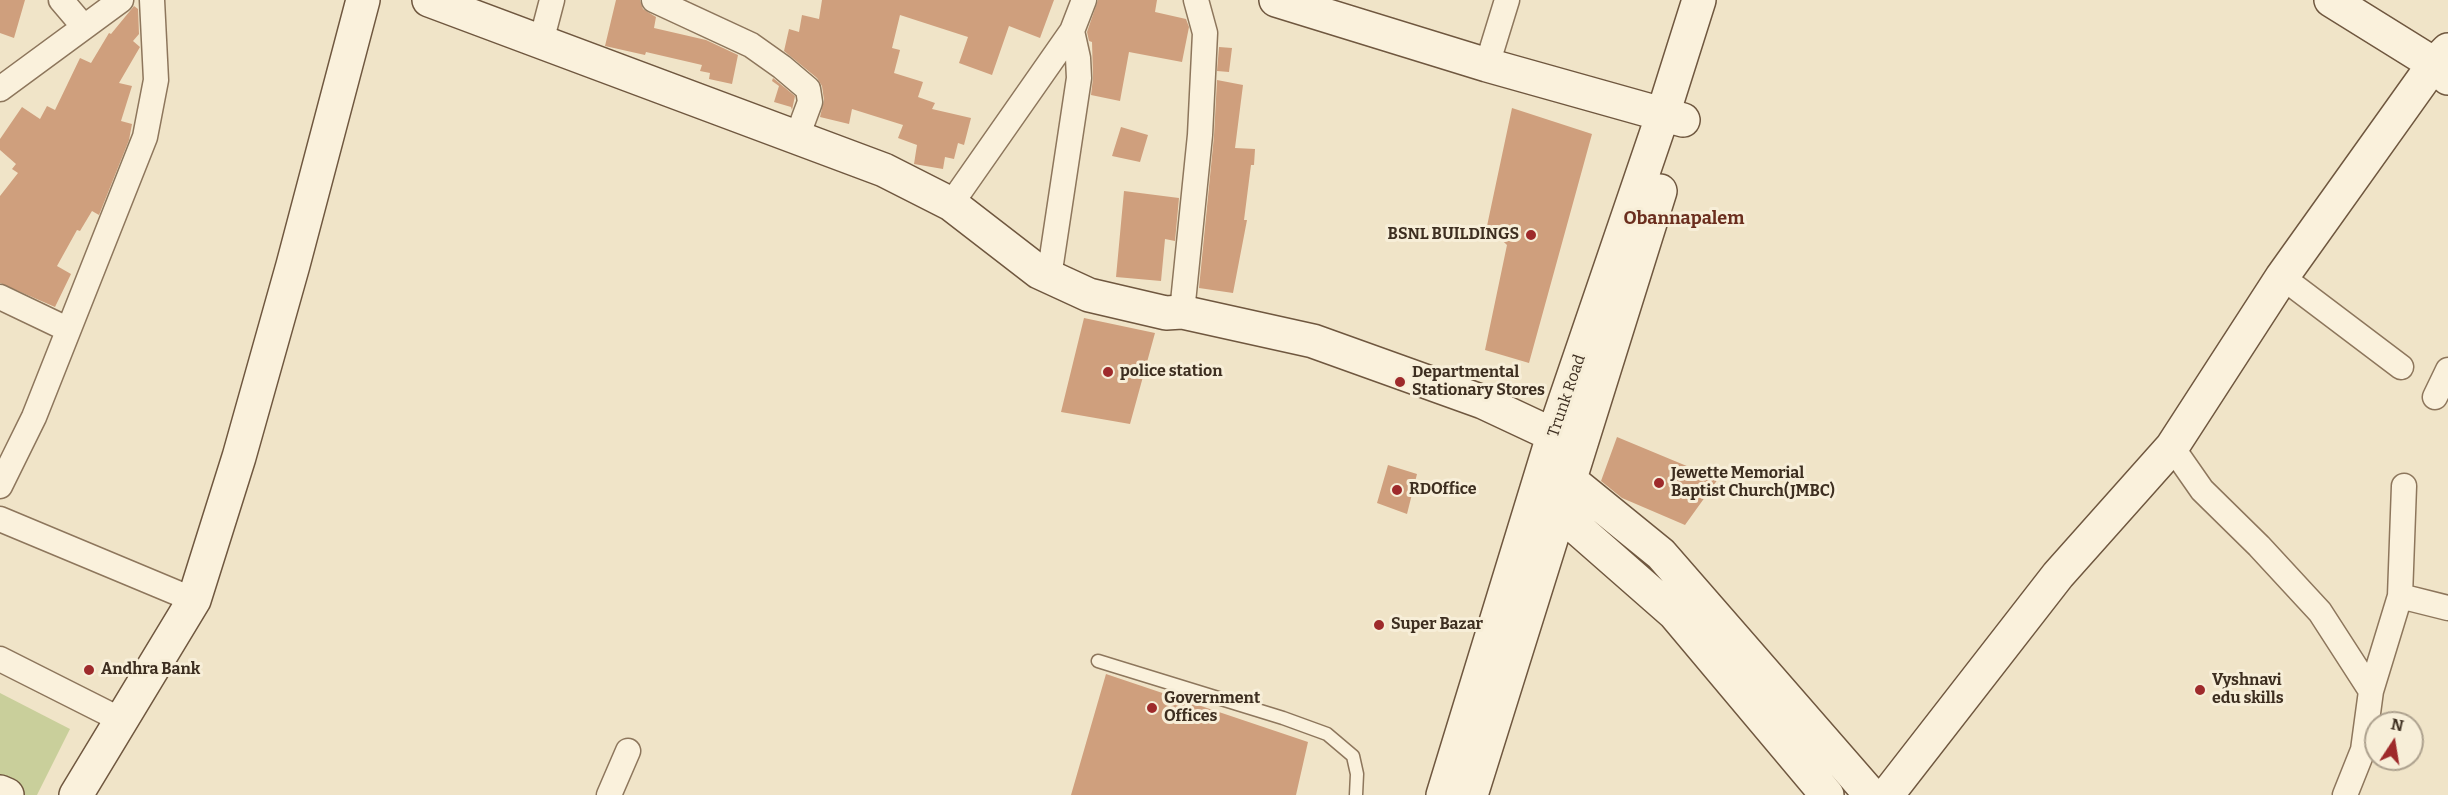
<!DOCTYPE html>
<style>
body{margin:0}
#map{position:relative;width:2448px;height:795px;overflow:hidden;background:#f0e4c8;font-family:Bitter,serif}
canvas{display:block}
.north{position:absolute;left:2364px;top:711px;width:60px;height:60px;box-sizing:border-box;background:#f7eed8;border:2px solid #ada18e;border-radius:50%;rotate:12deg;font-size:16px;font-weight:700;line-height:24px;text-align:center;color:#3d2e20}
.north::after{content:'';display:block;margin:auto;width:21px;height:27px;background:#9e2a2b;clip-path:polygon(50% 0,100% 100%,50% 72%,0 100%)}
</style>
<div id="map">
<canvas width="2448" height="795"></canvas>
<div class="north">N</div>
</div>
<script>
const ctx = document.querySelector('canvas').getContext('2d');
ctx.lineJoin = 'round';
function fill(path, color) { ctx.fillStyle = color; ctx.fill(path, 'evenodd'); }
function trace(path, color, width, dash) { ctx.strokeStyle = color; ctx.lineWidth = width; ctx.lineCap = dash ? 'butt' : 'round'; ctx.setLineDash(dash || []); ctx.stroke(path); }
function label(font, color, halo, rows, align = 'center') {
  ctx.font = font + ' Bitter,serif'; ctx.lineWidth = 6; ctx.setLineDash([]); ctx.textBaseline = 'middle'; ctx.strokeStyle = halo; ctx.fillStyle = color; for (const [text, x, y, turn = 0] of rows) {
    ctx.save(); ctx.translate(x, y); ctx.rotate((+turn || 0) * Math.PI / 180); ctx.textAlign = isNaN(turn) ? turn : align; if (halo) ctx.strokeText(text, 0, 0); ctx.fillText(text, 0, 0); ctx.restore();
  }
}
const green = new Path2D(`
 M0 693 70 729 37 795H0Z`);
const building = new Path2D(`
 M0 0H25L14 38 0 33Z
 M616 0H640L643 9 656 17 654 28 706 40 738 55 732 84 709 79 710 73 700 71 702 65 646 52 645 55 605 46Z
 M822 0H1054L1040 38 1009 26 992 75 959 63 968 37 900 15 892 48 900 50 894 73 923 82 918 97 935 103 932 109 971 118 964 145 958 143 954 159 945 157 943 169 914 164 917 145 898 138 903 125 852 109 849 124 820 117 824 100 822 86 817 78 784 51 789 29 799 32 802 15 819 19Z
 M1098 0H1157L1155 12 1186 19 1189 27 1182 62 1129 52 1120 101 1091 95 1093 78 1092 42 1089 41 1087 32Z
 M134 6 138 9 139 34 133 41 140 47 119 83 132 86 121 121 132 124 129 140 99 215 92 211 80 231 77 230 57 266 71 274 55 307 0 283V196L18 173 12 169 16 164 0 150V139L22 107 40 119 47 106 55 110 80 58 91 63 109 33 111 34Z
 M1219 47 1232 48 1229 72 1217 71Z
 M773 78 795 96 792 110 791 107 774 102 779 86 772 81Z
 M1217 80 1243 85 1235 148 1255 149 1254 165H1251L1244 220H1247L1233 293 1199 288 1214 136Z
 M1512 108 1592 134 1529 363 1485 350 1507 245 1487 226Z
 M1121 127 1148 135 1140 162 1112 156Z
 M1124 191 1179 198 1175 241 1165 239 1161 281 1116 277Z
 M1084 318 1155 333 1130 424 1061 412Z
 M1617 437 1718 479 1685 525 1622 498 1601 481Z
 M1388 465 1417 474 1407 514 1377 503Z
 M1106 674 1308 742 1296 795H1071Z`);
const lane = new Path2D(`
 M1098 661 1283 718 1327 734 1353 756 1357 774 1356 795`);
const street = new Path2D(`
 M61 0 84 27
 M654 0 751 45 782 67 808 89 810 102 797 137
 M541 42 552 0
 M1487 65 1507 0
 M0 89 121 0
 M951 204 1072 31 1084 0
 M1049 277 1079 78 1078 58 1072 31
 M2282 277 2401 367
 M0 297 67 329
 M1182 312 1200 135 1205 33 1196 0
 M2435 397 2448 370
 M2172 447 2202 490 2259 546 2320 612 2371 691 2363 750 2345 795
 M0 486 34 417 145 137 156 80 152 0
 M0 519 194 600
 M2400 596 2404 486
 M0 659 121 720
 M2371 691 2400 596 2448 608
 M609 795 628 751`);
const secondary = new Path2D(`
 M429 0 884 170 951 204 1039 272 1089 295 1166 313 1182 312 1313 341 1483 402 1579 447
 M1276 0 1487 65 1683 120
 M2331 0 2434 64 2448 78
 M1554 467 1661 554 1871 795
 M1542 505 1560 513 1674 613 1827 795
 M0 792 7 795
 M76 795 194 600 239 457 293 265 363 0
 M1443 795 1553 436 1663 114 1699 0
 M1471 795 1660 191
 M1887 795 2058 575 2172 447 2282 277 2434 64 2448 50`);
const markers = [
 [1531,235,6,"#9e2a2b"],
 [1108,372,6,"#9e2a2b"],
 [1400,382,6,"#9e2a2b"],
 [1659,483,6,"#9e2a2b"],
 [1397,490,6,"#9e2a2b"],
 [1379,625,6,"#9e2a2b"],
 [89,670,6,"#9e2a2b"],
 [2200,690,6,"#9e2a2b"],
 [1152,708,6,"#9e2a2b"]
];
const poiNames = [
 ["BSNL BUILDINGS",1519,235,"right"],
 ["police station",1120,372],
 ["Departmental",1412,373],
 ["Stationary Stores",1412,391],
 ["Jewette Memorial",1671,474],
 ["Baptist Church(JMBC)",1671,492],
 ["RDOffice",1409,490],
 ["Super Bazar",1391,625],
 ["Andhra Bank",101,670],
 ["Vyshnavi",2212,681],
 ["edu skills",2212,699],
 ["Government",1164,699],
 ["Offices",1164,717]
];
const streetNames = [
 ["Trunk Road",1567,396,-71]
];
const neighbourhoodNames = [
 ["Obannapalem",1684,219]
];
fill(green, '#c9cf9b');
fill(building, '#cf9f7d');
trace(lane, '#8d765c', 15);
trace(street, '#8d765c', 27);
trace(secondary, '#6f573f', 36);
trace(lane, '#faf1dc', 12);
trace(street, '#faf1dc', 24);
trace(secondary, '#faf1dc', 33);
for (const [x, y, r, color] of markers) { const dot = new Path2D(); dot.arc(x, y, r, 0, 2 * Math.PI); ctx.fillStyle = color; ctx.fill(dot); trace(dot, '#f7eed8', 2); }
label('bold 16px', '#3d2e20', '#f7eed8', poiNames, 'left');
label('16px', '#3d2e20', '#f7eed8', streetNames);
label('bold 18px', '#6b2e1e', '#f7eed8', neighbourhoodNames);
</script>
